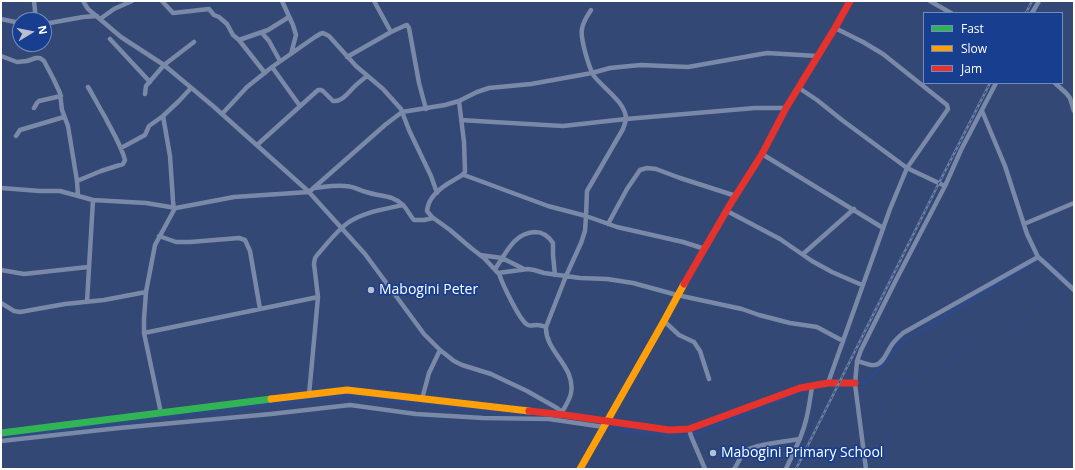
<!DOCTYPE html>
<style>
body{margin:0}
#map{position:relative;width:1075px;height:470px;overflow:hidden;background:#334874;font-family:"Open Sans",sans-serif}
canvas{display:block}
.frame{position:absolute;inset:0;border:2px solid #fff;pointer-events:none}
.legend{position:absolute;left:923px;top:12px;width:140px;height:72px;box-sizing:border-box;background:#183f8f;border:1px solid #748cbc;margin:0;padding:5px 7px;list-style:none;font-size:12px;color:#fff}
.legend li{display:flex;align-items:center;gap:8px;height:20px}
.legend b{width:20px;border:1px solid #748cbc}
.north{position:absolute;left:12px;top:12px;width:40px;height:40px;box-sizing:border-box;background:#183f8f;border:1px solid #748cbc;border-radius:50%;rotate:80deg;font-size:11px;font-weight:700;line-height:16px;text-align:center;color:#fff}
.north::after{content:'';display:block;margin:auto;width:14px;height:18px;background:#b8bfce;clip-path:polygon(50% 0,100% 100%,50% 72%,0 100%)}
</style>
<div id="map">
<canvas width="1075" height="470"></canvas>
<div class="frame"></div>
<ul class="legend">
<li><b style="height:5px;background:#30b455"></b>Fast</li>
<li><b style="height:5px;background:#ff9f0a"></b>Slow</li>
<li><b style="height:5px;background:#e5322d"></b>Jam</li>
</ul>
<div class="north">N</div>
</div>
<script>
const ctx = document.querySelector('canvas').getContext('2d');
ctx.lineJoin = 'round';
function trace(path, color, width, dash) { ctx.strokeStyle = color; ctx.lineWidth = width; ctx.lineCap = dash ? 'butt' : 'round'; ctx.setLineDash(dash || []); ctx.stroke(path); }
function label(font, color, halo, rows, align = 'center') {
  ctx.font = font + ' "Open Sans",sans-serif'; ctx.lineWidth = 3.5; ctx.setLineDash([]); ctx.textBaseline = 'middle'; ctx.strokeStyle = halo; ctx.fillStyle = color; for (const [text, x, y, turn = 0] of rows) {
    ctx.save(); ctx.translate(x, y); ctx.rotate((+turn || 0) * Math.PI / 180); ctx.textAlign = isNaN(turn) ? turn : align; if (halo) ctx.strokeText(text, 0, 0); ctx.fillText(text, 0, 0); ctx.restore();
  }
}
const stream = new Path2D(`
 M890 469 882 401 896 385 910 381 939 366 1072 290`);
const canal = new Path2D(`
 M853 384 866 383 904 341 1035 261 1041 260 1046 261 1074 287
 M603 427 683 437 691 436 804 390
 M1 437 348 395 535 417`);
const street = new Path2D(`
 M34 1 36 20
 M83 1 88 9 121 37 164 65 213 106 308 191 365 254 424 334 440 350 454 361 462 365 491 374 527 391 557 408 565 415
 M162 1 173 13 209 9 214 15 219 17 227 24 233 35 239 40 268 30 289 17
 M282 1 293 25 296 35 291 54
 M374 1 391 32
 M930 1 951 13
 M1032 13 1039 1
 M1 19 20 23
 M100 19 114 9 132 1
 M44 24 83 17 97 16
 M262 33 269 41 280 61
 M110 39 150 82
 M239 40 265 73
 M1 56 17 62 27 61 36 58H40L44 61 53 78 60 93 62 110 68 126 77 181 78 196
 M347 57 391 32 404 26 407 25 409 28 419 83 426 109
 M272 67 300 106
 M1055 83 1066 93 1070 98 1074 111
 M799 88 817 100 842 120 907 168 945 186
 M145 94 146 86 164 65 194 42
 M459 101 464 142 465 172C462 177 458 177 454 180 443 186 428 197 427 211L432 217 450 230 471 248 484 258 498 273 528 269 534 270 544 273 580 278 607 279 633 283 677 295 742 309 759 315 790 323 817 327 843 341
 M34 108 37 103 39 101 61 96
 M982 111 1005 166 1027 234 1038 257 1046 264 1074 290
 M222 114 247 87 272 67 315 37 320 34 323 33 329 36 356 66 383 89 401 109 409 130 431 176 437 193
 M461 120 493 122 563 126 626 119 755 108H786
 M16 136 20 130 64 117
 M257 145 318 90H321L323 91 333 101C342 102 348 93 354 87 358 83 362 80 367 76
 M121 148 145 135 149 126 163 116 179 101 191 88
 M762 154 883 228
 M464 175 548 206 586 216 617 227 683 242 705 249
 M77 181 101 171 123 164 125 160C121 145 112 131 105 117 99 107 94 97 88 87
 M1 188 40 191H60L93 200 146 203 176 208 234 197 309 192 385 125 402 112 445 105 459 101 477 92 489 88 531 84 592 73 610 68 630 66 641 65 688 67 767 53 817 56
 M314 188C324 187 335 185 345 186 353 186 359 190 366 192 381 197 391 194 403 205 408 210 410 216 414 220H424L433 218
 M727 211 780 239 812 261 832 272 862 285
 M608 224 627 189 640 170 647 168 656 169 680 178 736 196
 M1024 224 1074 203
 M159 236 176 242H190L239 238 245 240 250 251 260 309
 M803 254 854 209
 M480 255 502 258 524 269
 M495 269C506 254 513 233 535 232 543 232 549 237 553 243V255L555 275
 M1 270 24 274 88 267
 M499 273C501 281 520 322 528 325 530 326 534 325 537 325 540 325 543 326 546 327
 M87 302 93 200
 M1 303 14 311 20 312 65 304 104 300 146 292
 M664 321 679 335 694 342 700 351 709 379
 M144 333 318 297
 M857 361C862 362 869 366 875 365 883 364 887 352 891 346 894 341 899 337 903 333L1038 257
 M828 383 890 209 907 168 948 109 947 105 883 54 863 42 835 28
 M309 395 318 297 314 264 315 258 318 254C327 244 337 230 349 222 365 212 384 209 403 205
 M422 399 429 373 440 350
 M562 412C565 407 570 399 571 393 576 366 545 352 546 327L566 276 581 243 585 231 586 216 587 191 623 129C624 126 625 123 626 120 627 103 603 88 594 76 589 68 580 38 582 29 583 22 587 16 591 10
 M161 413 144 333V319L146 292 155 245 174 210 173 201 170 156 163 116
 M689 429 691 436 705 469
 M1 441 119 428 271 414 350 405 416 414 483 418 549 419 604 427
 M734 469C738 464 740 457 744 452 750 445 789 441 800 439
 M786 469C793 453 802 438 806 420 809 409 810 398 812 387
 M866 469 855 384 857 361 861 350 895 282 945 186 961 150 996 83`);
const fast = new Path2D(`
 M1 433 271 399`);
const slow = new Path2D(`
 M271 399 347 390 529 411
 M580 469 664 321 684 284`);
const jam = new Path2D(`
 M684 284 731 203 762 154 786 108 835 28 850 1
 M529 411 565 415 669 430 689 429 800 388 828 383H855`);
const rail = new Path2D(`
 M1026 13 1032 1
 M796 469 939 183 990 83`);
const markers = [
 [371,290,4,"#b8bfce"],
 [713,453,4,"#b8bfce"]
];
const poiNames = [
 ["Mabogini Peter",379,290],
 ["Mabogini Primary School",721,453]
];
trace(stream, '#2e4983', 1);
trace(canal, '#2e4983', 4.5);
trace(street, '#7a89a7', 4.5);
trace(fast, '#30b455', 7);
trace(slow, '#ff9f0a', 7);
trace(jam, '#e5322d', 7);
trace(rail, '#70809f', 2.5);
trace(rail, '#183f8f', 1, [3]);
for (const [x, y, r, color] of markers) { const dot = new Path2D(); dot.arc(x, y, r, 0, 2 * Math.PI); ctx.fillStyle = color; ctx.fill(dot); trace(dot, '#183f8f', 1.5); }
label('14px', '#fff', '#183f8f', poiNames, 'left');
</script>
